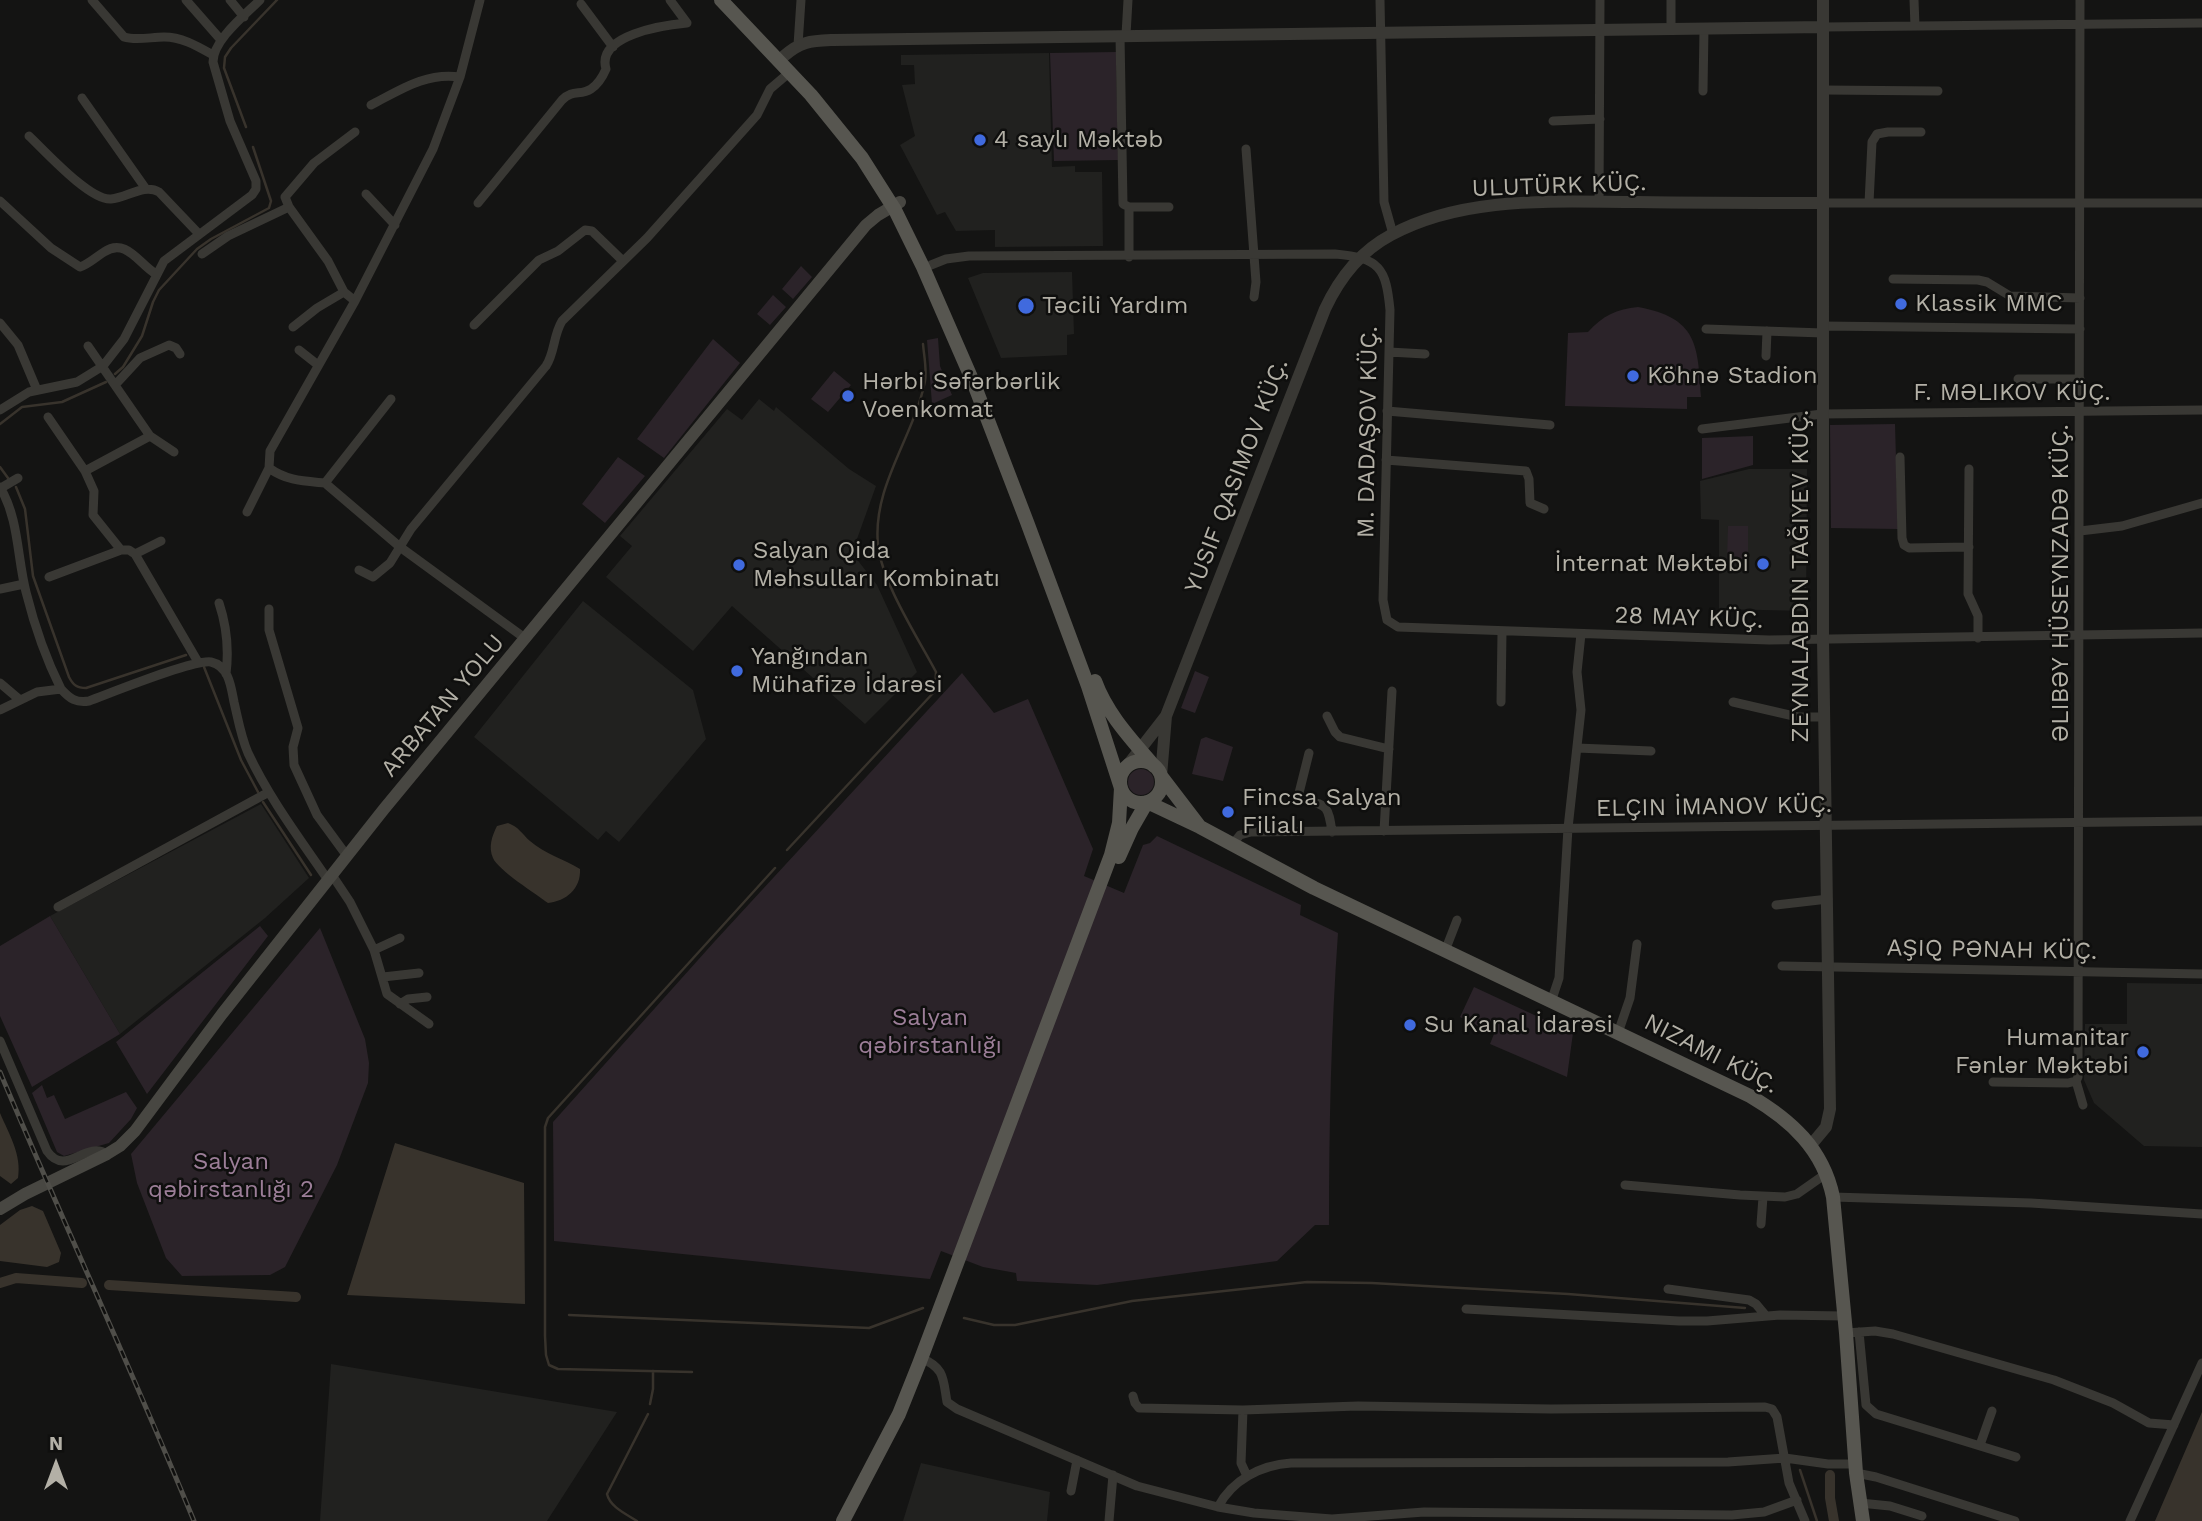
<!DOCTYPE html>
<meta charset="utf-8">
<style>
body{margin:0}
#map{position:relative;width:2202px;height:1521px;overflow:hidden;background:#141413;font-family:"Work Sans",sans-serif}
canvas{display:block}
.north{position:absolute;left:21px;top:1430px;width:70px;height:70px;-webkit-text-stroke:5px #0f0f0e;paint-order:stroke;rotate:0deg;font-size:19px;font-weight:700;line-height:28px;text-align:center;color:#b3b0a6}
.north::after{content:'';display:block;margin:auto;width:24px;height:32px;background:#b3b0a6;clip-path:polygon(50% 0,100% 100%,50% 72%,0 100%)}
</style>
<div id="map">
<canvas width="2202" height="1521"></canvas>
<div class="north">N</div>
</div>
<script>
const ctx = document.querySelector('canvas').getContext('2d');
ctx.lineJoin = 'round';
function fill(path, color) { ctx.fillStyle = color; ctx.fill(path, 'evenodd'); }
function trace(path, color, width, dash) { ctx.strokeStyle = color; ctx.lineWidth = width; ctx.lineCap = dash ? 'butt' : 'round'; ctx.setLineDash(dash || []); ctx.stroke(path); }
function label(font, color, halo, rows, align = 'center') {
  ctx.font = font + ' "Work Sans",sans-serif'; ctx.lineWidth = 5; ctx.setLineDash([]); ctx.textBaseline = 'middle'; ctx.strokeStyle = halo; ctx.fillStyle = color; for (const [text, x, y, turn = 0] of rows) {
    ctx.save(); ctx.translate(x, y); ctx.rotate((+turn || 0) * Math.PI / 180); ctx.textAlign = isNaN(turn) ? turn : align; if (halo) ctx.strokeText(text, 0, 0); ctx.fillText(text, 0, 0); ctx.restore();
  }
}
const built = new Path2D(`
 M1049 53 1052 167 1075 166V172H1102L1103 246 995 247V230L956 231 945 212 937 215 900 145 915 136 902 85 915 84 914 65H901V55Z
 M1072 272 1074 334 1067 335V355L1001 358 968 278 983 273Z
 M759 399 774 411 776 407 849 469 876 486 852 553 877 585 917 672 865 724 732 606 693 651 606 577 632 546 620 536 727 409 742 420Z
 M1749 469H1807L1806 611 1719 609V520L1701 519 1700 481Z
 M583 601 693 690 706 739 619 842 606 831 598 840 474 737Z
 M261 804 309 878 265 918 120 1034 50 916Z
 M2127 983 2202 984V1147L2144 1146 2094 1103 2084 1080 2085 1024H2127Z
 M331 1364 617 1412 547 1521H320Z
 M921 1463 1050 1492 1047 1521H903Z`);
const green = new Path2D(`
 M1116 52 1118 160 1054 161 1050 53Z
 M801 266 812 277 793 299 782 289Z
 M773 295 786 307 770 325 757 314Z
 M1638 307C1697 318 1698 344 1701 397H1687V409L1565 406 1568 333 1588 332C1602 316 1617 309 1638 307Z
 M938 338 940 366 952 395 932 404 927 340Z
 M713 339 740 363 664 458 637 439Z
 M834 371 851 385 828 412 811 399Z
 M1895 424 1898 529 1831 528 1830 425Z
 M1753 436V465L1702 479V438Z
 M618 457 645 476 605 523 582 504Z
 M1728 526H1748V559H1727Z
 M1195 671 1209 677 1195 713 1181 708Z
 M962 673 994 713 1028 699 1093 849 1084 876 1124 893 1143 845 1150 843 1157 836 1301 905 1300 915 1338 933C1331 1031 1329 1128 1329 1225H1315L1277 1261 1097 1285 1017 1281 1016 1273 983 1267 941 1251 930 1279 554 1241 553 1122 715 941Z
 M1206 737 1233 747 1223 781 1192 774 1201 739Z
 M1128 782a13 13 0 1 1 26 0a13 13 0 1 1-26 0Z
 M50 916 120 1034 32 1087 0 1016V946Z
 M260 926 268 936 147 1094 116 1042Z
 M320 928 365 1039 369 1063 368 1083 337 1165 285 1267 270 1275 182 1276 166 1258 137 1183 131 1154Z
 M1474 987 1573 1033 1567 1077 1490 1044 1494 1034 1460 1017Z
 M42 1085 47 1098 54 1095 65 1119 126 1092 137 1108 131 1119 109 1143 64 1156 57 1152 32 1093Z`);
const water = new Path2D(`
 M508 823C519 827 522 834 530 841 545 854 564 859 580 869 581 889 566 901 548 903 536 894 498 870 493 858 488 847 492 836 497 826Z
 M0 1113C9 1134 22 1155 18 1178L11 1184 0 1176Z
 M395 1143 524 1183 525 1304 347 1295Z
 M32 1206 43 1211 61 1253 59 1262 47 1267 0 1261V1225L20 1210Z
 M2202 1412V1521H2155Z`);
const stream = new Path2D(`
 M246 127 224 68 225 57 231 48 277 0
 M115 374 123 367 142 336 153 302 159 290 197 249 211 239 269 208 271 201 253 147
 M0 424 22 407 62 402 106 382
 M0 467 8 478
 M16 487 25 509 33 576 69 677C73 685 77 688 86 688L186 655
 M204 667 241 760 258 792
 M263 802 311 875
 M787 850 935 691 936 672C918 638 882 583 878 545 872 486 914 437 925 381 927 369 924 356 923 344
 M569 1315 869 1328 923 1308
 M964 1318 994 1325H1015L1132 1301 1307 1282 1372 1283 1568 1294 1745 1308
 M692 1372 558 1369 549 1365 546 1355 545 1336V1127L548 1118 775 868
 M650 1404 653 1389V1371
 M1800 1470 1817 1521
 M637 1521C626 1514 610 1507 607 1494L648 1414`);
const canal = new Path2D(`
 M0 1283 16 1278 82 1283
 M109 1285 296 1297
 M1830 1475V1498L1834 1521`);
const minor = new Path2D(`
 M92 0 124 37C136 41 151 37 164 37 182 37 197 46 213 55
 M186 0 221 40
 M230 0 244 17
 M1380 0 1384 202 1393 234
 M1671 0V29
 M1914 0 1915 26
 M581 4 613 47
 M1824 27 2202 23
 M1126 35 1128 0
 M1120 36 1123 204 1129 207H1169
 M798 45 801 0
 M1824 90 1938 91
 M1703 91 1704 29
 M82 98 146 189
 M371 105C400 90 426 72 460 77
 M1553 121 1600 119
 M29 136C45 151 90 201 111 199 127 198 144 183 159 192L199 234
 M1246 149 1256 282 1254 297
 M366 194 395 225
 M0 201 51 248 80 267C89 264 96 257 104 252 126 237 139 264 156 274
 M1599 202 1600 0
 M478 203 562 100C573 89 580 96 591 89 597 85 603 76 606 69 596 35 664 25 687 23L670 0
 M1823 203H2202
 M1869 203 1872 142 1877 134 1888 132H1921
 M289 207 285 197 314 163 355 132
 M1129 207V257
 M202 254 228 236 289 207 328 261 344 292 355 301
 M931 265 946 259 969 256 1335 254C1380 258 1386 268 1390 310L1383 600 1387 620 1398 627 1769 640 2202 633
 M1893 279 1978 280 1987 282 2010 296 2080 298
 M0 323 18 345 37 390
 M474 325 539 260 558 251 585 230 592 231 623 261
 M1823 326 2080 329
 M293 327 317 308 344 292
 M1706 329 1823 333
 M88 346 150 436 85 471 94 491 93 515 121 550
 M299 350 318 365
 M1389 352 1425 354
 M1766 356 1767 331
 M2018 379H2080
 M116 384 140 358 169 345 176 348 180 354
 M391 399 325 483 400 547 526 639
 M0 410 29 392 77 382 103 366 124 339 164 261 252 195 256 189V181L230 121 213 62C213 40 245 15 260 0
 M1387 411 1550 425
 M48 417 85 471
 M1702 429 1822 414 2202 410
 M150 436 174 452
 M1900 457 1902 538 1904 545 1909 548 1969 547
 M1386 460 1526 471 1529 479 1530 503 1544 509
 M269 468C287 481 303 481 325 483
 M1969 469 1968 594 1978 616V638
 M0 487C19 519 17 557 26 592 34 624 46 659 61 689 70 699 76 703 89 701 111 693 194 659 211 662 229 666 231 687 234 702 238 719 241 737 248 753 269 798 300 839 328 880
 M1 488 18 478
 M247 512 269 468 270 451 355 301 433 149 460 77 480 0
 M2080 531 2122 526 2202 503
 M135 554 161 541
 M359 570 373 577 390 563 411 529 546 366C555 352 553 336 562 321L647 238 757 115 770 89 790 72
 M49 577 121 550H129L135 554 198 662
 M0 589 24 584
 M219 603C227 627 229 650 226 674
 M269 609V630L298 728 293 747 294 765 317 815 347 856
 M0 683 20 700
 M1501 702 1502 632
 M1733 702 1798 717H1825
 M0 710 37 692 61 689
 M1327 716 1335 732 1340 737 1389 749
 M1577 748 1651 751
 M1309 753 1299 793 1301 798C1327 806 1328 804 1332 832
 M1384 831 1392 691
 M1232 845 1240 835 1251 832 2202 821
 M332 875 350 902 374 950 387 994 429 1024
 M1776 905 1828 899
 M58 907 269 792
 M374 950 400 938
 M1445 951 1457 920
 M1782 966 2202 974
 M383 977 419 973
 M1551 1002 1559 978 1568 828 1581 710 1577 672 1581 634
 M400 1004 408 999 427 997
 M1618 1033 1630 998 1637 944
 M0 1041 47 1151C66 1178 85 1140 107 1154
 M2076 1081 2083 1105
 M1993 1082 2068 1083 2076 1081 2078 1077 2080 0
 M1625 1185 1740 1195 1785 1197 1797 1194 1827 1173
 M1833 1197 2031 1203 2202 1214
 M1761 1224 1763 1197
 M1668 1289 1749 1300 1756 1304 1766 1316
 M1466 1309 1679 1321H1707L1780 1315 1844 1316
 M1859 1332 1866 1405 1876 1414 2016 1457
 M1846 1333 1875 1331 1893 1334 2054 1380 2113 1403 2149 1423 2174 1425
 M921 1358C945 1368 943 1379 947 1402L957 1409 1137 1486 1218 1507 1254 1513 1332 1519 1424 1512 1732 1515 1764 1512 1797 1500
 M1133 1396 1135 1403 1139 1408 1243 1410 1358 1406 1551 1409 1765 1407 1772 1409 1777 1417 1789 1483 1805 1521
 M1243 1410 1241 1463 1247 1476
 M1980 1445 1992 1411
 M1856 1473 1876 1477 2015 1521
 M1071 1491 1077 1460
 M1860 1503 1890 1506 1922 1516
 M1218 1507C1232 1480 1261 1465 1291 1463L1728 1462 1785 1458 1828 1464H1855
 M1109 1521 1113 1475
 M2130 1521 2202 1363`);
const tertiary = new Path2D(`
 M784 56C801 41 811 41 833 40L1824 27
 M1166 716 1325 309C1339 279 1361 251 1391 235 1465 195 1556 202 1637 202 1699 203 1761 203 1823 203
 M1124 770 1166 716 1161 776
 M1811 1145 1826 1127 1830 1109 1823 640V0`);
const secondary = new Path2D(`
 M0 1209 25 1194 107 1154 120 1146 135 1131 222 1014 384 809 866 225 878 215 900 202`);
const primary = new Path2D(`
 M721 0 811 95 862 158 895 210 923 267 974 384 1027 522 1088 686 1121 788 1119 823 1111 855 919 1364 899 1414 843 1521
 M1095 681C1107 714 1131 739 1154 766
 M1120 782a21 21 0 1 1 42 0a21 21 0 1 1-42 0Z
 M1200 827 1314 888 1750 1096C1791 1120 1823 1149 1833 1197L1846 1333 1856 1473 1863 1521
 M1119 857 1132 828 1147 802 1200 827 1161 776`);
const rail = new Path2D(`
 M0 1072C63 1222 132 1370 194 1521`);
const markers = [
 [980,140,7,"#406ade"],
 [1901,304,7,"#406ade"],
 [1026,306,9,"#406ade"],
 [1633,376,7,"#406ade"],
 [848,396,7,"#406ade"],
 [1763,564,7,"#406ade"],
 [739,565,7,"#406ade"],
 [737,671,7,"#406ade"],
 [1228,812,7,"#406ade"],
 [1410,1025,7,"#406ade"],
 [2143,1052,7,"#406ade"]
];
const poiNames = [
 ["4 saylı Məktəb",994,140],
 ["Klassik MMC",1915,304],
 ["Təcili Yardım",1042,306],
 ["Köhnə Stadion",1647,376],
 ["Hərbi Səfərbərlik",862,382],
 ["Voenkomat",862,410],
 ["Salyan Qida",753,551],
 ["Məhsulları Kombinatı",753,579],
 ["İnternat Məktəbi",1749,564,"right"],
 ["Yanğından",751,657],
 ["Mühafizə İdarəsi",751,685],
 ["Fincsa Salyan",1242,798],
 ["Filialı",1242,826],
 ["Su Kanal İdarəsi",1424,1025],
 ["Humanitar",2129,1038,"right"],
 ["Fənlər Məktəbi",2129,1066,"right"]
];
const streetNames = [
 ["ULUTÜRK KÜÇ.",1559,186,-2],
 ["F. MƏLIKOV KÜÇ.",2012,393],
 ["M. DADAŞOV KÜÇ.",1368,432,-89],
 ["YUSIF QASIMOV KÜÇ.",1237,476,-69],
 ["ZEYNALABDIN TAĞIYEV KÜÇ.",1801,576,-90],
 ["ƏLIBƏY HÜSEYNZADƏ KÜÇ.",2061,583,-90],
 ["28 MAY KÜÇ.",1689,618,2],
 ["ARBATAN YOLU",443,706,-50],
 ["ELÇIN İMANOV KÜÇ.",1714,807,-1],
 ["AŞIQ PƏNAH KÜÇ.",1992,950,1],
 ["NIZAMI KÜÇ.",1711,1054,27]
];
const parkNames = [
 ["Salyan",930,1018],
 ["qəbirstanlığı",930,1046],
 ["Salyan",231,1162],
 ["qəbirstanlığı 2",231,1190]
];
fill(built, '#21211f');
fill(green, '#2b2329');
fill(water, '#38332c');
trace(stream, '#38332c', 2.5);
trace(canal, '#38332c', 10);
trace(minor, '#393834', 9);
trace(tertiary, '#393834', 12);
trace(secondary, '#484742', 12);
trace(primary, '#575650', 14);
trace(rail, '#4f4e49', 5);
trace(rail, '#0f0f0e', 2.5, [8]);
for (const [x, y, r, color] of markers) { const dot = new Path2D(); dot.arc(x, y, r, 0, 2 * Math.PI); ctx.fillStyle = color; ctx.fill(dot); trace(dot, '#0f0f0e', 2.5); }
label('24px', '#b3b0a6', '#0f0f0e', poiNames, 'left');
label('24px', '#b3b0a6', '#0f0f0e', streetNames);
label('24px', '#9c7e98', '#0f0f0e', parkNames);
</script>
